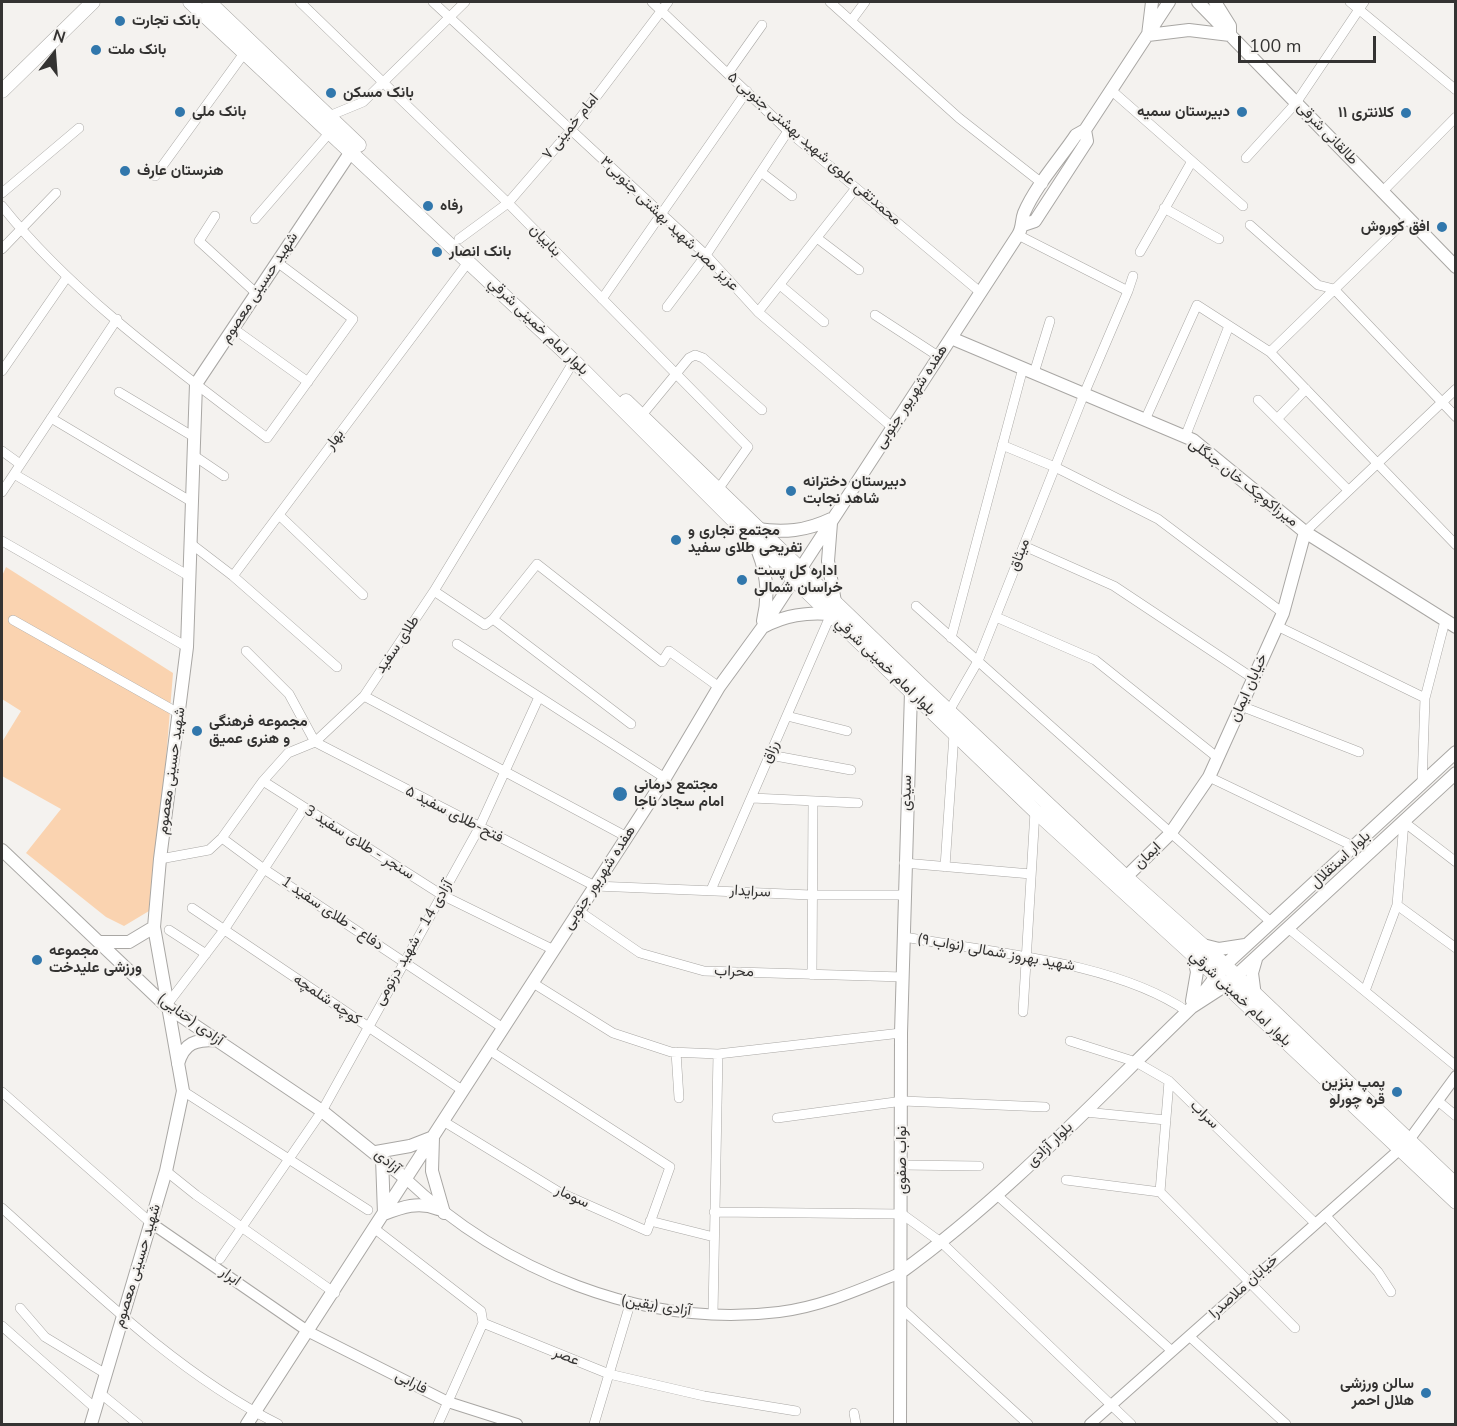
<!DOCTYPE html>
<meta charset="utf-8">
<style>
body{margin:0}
#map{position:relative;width:1457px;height:1426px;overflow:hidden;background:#f4f2ef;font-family:"Nunito Sans",sans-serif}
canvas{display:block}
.frame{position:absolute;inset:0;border:3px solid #343332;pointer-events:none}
.north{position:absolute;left:24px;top:24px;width:60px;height:60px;-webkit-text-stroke:4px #f4f2ef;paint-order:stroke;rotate:17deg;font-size:16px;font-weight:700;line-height:24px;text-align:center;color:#343332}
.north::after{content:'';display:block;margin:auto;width:21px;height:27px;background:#343332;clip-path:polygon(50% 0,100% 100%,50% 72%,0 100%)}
.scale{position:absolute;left:1238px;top:36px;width:138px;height:27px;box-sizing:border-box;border:3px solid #343332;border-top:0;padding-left:8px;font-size:18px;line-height:21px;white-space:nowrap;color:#343332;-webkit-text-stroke:4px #f4f2ef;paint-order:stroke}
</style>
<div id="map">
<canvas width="1457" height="1426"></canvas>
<div class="frame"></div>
<div class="north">N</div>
<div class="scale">100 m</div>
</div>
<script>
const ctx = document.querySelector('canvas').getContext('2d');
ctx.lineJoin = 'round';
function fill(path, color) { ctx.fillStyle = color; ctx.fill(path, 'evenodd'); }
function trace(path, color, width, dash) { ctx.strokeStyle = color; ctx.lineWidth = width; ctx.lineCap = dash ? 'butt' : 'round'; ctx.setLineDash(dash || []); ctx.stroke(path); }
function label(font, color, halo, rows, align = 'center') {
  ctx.font = font + ' "Nunito Sans",Vazirmatn,sans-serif'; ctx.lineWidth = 4.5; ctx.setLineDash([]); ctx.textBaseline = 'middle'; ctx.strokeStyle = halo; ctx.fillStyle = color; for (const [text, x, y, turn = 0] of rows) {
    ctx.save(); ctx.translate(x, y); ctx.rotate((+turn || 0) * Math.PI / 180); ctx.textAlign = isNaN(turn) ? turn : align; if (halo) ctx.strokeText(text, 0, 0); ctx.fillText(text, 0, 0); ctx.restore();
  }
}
const green = new Path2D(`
 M6 567 173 673 154 908 124 926 106 917 26 853 61 809 2 776V742L21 711 2 699V576Z`);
const minor = new Path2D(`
 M300 2 508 203 748 447 717 491
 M433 2 706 255 758 312 892 427
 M652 2 788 131 980 292
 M830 2 959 118 1043 184
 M1350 2 1456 90
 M851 21 865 2
 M728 73 762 25
 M1111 90 1243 206
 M329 116 363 102 465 2
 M1246 158 1296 103 1364 2
 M761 172 792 196
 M155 176 245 52
 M1382 192 1456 117
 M2 193 79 128
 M2 206C73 295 176 369 267 438L353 319 277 262
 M1164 208 1219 239
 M215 216 199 241 256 293
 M255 219 331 131
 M1250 225 1318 285 1334 289 1456 417
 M1018 235 1128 291 1133 276
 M817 238 859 270
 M459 239 508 203 571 130 668 2
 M2 249 56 193
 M1140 252 1192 161
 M780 285 824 322
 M602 299 747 91
 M667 307 706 255 788 131
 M758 312 856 188
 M875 315 938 356
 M234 329 308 382
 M1270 352 1408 218
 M2 371 67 277
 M1034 373 1050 321
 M119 392 194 437
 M1258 400 1348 490
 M642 415 689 358 695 355 703 358 762 410
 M51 418 192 502
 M1277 419 1306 389
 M1145 420 1197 305 1270 352 1456 545
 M1185 437 1229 326
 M1002 445 1055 467 1158 519 1283 613
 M2 451 20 464
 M193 455 224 476
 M14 474 189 576
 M2 492 117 319
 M279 515 363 595
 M1305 532 1456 389
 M2 541 187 647
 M190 543 233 576 469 261
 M1024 546 1114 586 1254 679
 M233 576 337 667
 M434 591 485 625 493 619 537 564 662 662 669 651 719 687
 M916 606 1272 923
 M996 617 1095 660 1218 758
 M493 619 631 724
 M13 620 180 714
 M1277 626 1425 698
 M951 638 1023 368
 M457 644 665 778
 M246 651 289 694 315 742 595 886 811 895H904
 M364 696 627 837
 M1241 706 1359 752
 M949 711 978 661 1084 394 1128 291
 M787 716 847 731
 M770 755 851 770
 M1209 777 1355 847
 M263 781 442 895 554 950
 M1422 784 1425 698 1445 621
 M752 798 858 803
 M1404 822 1456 862
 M222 838 264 869 503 1028
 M160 859 209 850 222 838 263 781 288 753 315 742 364 696 434 591 574 361
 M904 863 1031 874
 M945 867 954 734
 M711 890 831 614
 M1397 905 1456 948
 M192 908 462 1090
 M579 911 640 953 704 971 903 977
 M1288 928 1456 1066
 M169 930 206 954
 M904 937C989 952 1117 962 1188 1012
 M812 975 813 801
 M533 983 613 1033 671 1052 718 1054 901 1033
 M1365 991 1397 905 1404 822
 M166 1006 224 930 304 808
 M1023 1012 1035 811
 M1070 1041 1136 1062 1169 1081 1315 1223
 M676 1052 679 1098
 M183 1091 368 1210
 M2 1092 151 1223
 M1438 1101 1456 1116
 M1085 1112 1166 1120
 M777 1118 903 1101 1045 1107
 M443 1121 559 1192 647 1231 670 1167 489 1050
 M902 1165 979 1166
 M166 1171 196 1195 335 1293
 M1066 1180 1160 1192 1295 1328
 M1160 1192 1169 1081
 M998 1196 1172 1351
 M2 1208C87 1284 176 1373 278 1424
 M714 1212 902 1214 942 1243 1131 1424
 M1325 1215 1378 1272 1391 1292
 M650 1221 714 1237
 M375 1229 481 1311 483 1323
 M220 1259 322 1111 479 828 539 697
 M900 1307 1028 1424
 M20 1308 45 1337 106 1374
 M713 1314 718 1054
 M483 1323 609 1374 704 1396 796 1411
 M2 1326 95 1408
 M1189 1336 1286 1424
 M100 1393 138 1424
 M854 1413 856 1424
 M438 1424 483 1323
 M594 1424 630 1304`);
const tertiary = new Path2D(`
 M1409 1140 1456 1076
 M405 1178C502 1270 643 1329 779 1312 821 1307 861 1289 900 1273
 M151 1223 309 1332 448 1402 517 1424
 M1090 1424 1399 1150`);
const secondary = new Path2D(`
 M1152 2 1148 35 1189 30 1230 35V26L1215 2
 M1198 2 1456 267
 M1023 225 1035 221 1087 141 1085 130
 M951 338 1193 440 1305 532 1456 627
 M831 523 828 561 835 602
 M757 529C784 533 806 531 831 519
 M754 542C766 568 770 592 763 621
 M763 627C785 615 806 612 831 614
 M2 850 166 1006 322 1111 405 1178
 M1126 877 1170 834 1209 777 1283 613 1305 532
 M101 942H129L154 927
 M1203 945 1219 949 1245 945
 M1255 996 1252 973 1256 959
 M1192 1001 1197 972 1193 955
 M1197 1001 1225 965 1456 752
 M178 1064C184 1042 196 1040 216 1040
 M376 1152 410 1146 433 1137 432 1171 444 1213
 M382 1158 384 1214C402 1207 419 1201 438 1209
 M900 1273C1007 1196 1097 1098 1192 1007L1226 985 1456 773
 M91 1424 166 1171 183 1091 154 927 160 859 187 647 196 384 352 150
 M247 1424 665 778 719 687 762 628 1018 235C1023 227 1021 221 1024 213 1036 185 1060 159 1076 135L1085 130 1169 2
 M900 1424 901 1033 911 692`);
const primary = new Path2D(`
 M190 2 574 361 753 540 1035 811 1215 975 1456 1202
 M209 2 359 145
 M2 91 93 2
 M626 401 921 685 1126 877 1225 965 1456 1185`);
const markers = [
 [120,21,6,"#3177ac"],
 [96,50,6,"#3177ac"],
 [331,93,6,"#3177ac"],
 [180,112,6,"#3177ac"],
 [1242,112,6,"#3177ac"],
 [1406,113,6,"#3177ac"],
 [125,171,6,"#3177ac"],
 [428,206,6,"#3177ac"],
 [1442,227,6,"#3177ac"],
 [437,252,6,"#3177ac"],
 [791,491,6,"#3177ac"],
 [676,540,6,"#3177ac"],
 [742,580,6,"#3177ac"],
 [197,731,6,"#3177ac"],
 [620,794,8,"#3177ac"],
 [37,960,6,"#3177ac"],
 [1397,1092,6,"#3177ac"],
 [1426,1393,6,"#3177ac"]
];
const poiNames = [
 ["بانک تجارت",132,21],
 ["بانک ملت",108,50],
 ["بانک مسکن",343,93],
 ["بانک ملی",192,112],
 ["دبیرستان سمیه",1230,112,"right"],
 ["کلانتری ۱۱",1394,113,"right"],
 ["هنرستان عارف",137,171],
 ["رفاه",440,206],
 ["افق کوروش",1430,227,"right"],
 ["بانک انصار",449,252],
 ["دبیرستان دخترانه",803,482],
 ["شاهد نجابت",803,499],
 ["مجتمع تجاری و",688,531],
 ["تفریحی طلای سفید",688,548],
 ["اداره کل پست",754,571],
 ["خراسان شمالی",754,588],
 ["مجموعه فرهنگی",209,722],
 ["و هنری عمیق",209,739],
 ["مجتمع درمانی",634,785],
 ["امام سجاد ناجا",634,802],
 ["مجموعه",49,951],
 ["ورزشی علیدخت",49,968],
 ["پمپ بنزین",1385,1083,"right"],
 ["قره چورلو",1385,1100,"right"],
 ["سالن ورزشی",1414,1384,"right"],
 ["هلال احمر",1414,1401,"right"]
];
const streetNames = [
 ["امام خمینی ۷",571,127,-51],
 ["طالقانی شرقی",1327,134,46],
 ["محمدتقی علوی شهید بهشتی جنوبی ۵",814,149,41],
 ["عزیز مصر شهید بهشتی جنوبی۳",669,224,44],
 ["بناییان",545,241,46],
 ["شهید حسینی معصوم",260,288,-57],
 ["بلوار امام خمینی شرقي",538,327,44],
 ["هفده شهریور جنوبی",912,397,-57],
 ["بهار",335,440,-53],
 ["میرزاکوچک خان جنگلی",1243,483,38],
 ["میثاق",1020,555,-69],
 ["طلای سفید",398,645,-56],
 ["بلوار امام خمینی شرقي",885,667,44],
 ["خیابان ایمان",1249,688,-66],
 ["رزاق",771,752,-67],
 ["شهید حسینی معصوم",172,771,-82],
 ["سیدی",907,793,-88],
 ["فتح-طلای سفید ۵",454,815,27],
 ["سنجر - طلای سفید 3",359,843,32],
 ["ایمان",1148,856,-44],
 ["بلوار استقلال",1341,860,-43],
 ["هفده شهریور جنوبی",600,878,-57],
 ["سرایدار",750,892,3],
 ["دفاع - طلای سفید 1",332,914,34],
 ["آزادی 14 - شهید درتومی",414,943,-60],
 ["شهید بهروز شمالی (نواب ۹)",996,953,10],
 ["محراب",734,972,2],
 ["بلوار امام خمینی شرقي",1240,999,43],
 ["کوچه شلمچه",327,1000,34],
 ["آزادی (حنایی)",190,1020,36],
 ["سراب",1204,1115,44],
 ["بلوار آزادی",1050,1145,-44],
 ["نواب صفوی",902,1160,-90],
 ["آزادی",387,1162,41],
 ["سومار",572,1197,25],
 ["شهید حسینی معصوم",138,1266,-73],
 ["ابرار",230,1277,35],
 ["خیابان ملاصدرا",1244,1287,-42],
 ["آزادی (یقین)",656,1306,9],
 ["عصر",566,1357,22],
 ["فارابی",411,1383,27]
];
fill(green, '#fad3b0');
trace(minor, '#a9a7a4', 10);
trace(tertiary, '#a9a7a4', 12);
trace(secondary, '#a9a7a4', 14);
trace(primary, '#a9a7a4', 15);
trace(minor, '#fff', 9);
trace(tertiary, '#fff', 10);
trace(secondary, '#fff', 12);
trace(primary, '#fff', 14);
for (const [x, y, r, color] of markers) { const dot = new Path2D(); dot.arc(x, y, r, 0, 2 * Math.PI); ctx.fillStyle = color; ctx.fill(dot); trace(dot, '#f4f2ef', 2); }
label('bold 15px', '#343332', '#f4f2ef', poiNames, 'left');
label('15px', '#343332', '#f4f2ef', streetNames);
</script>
